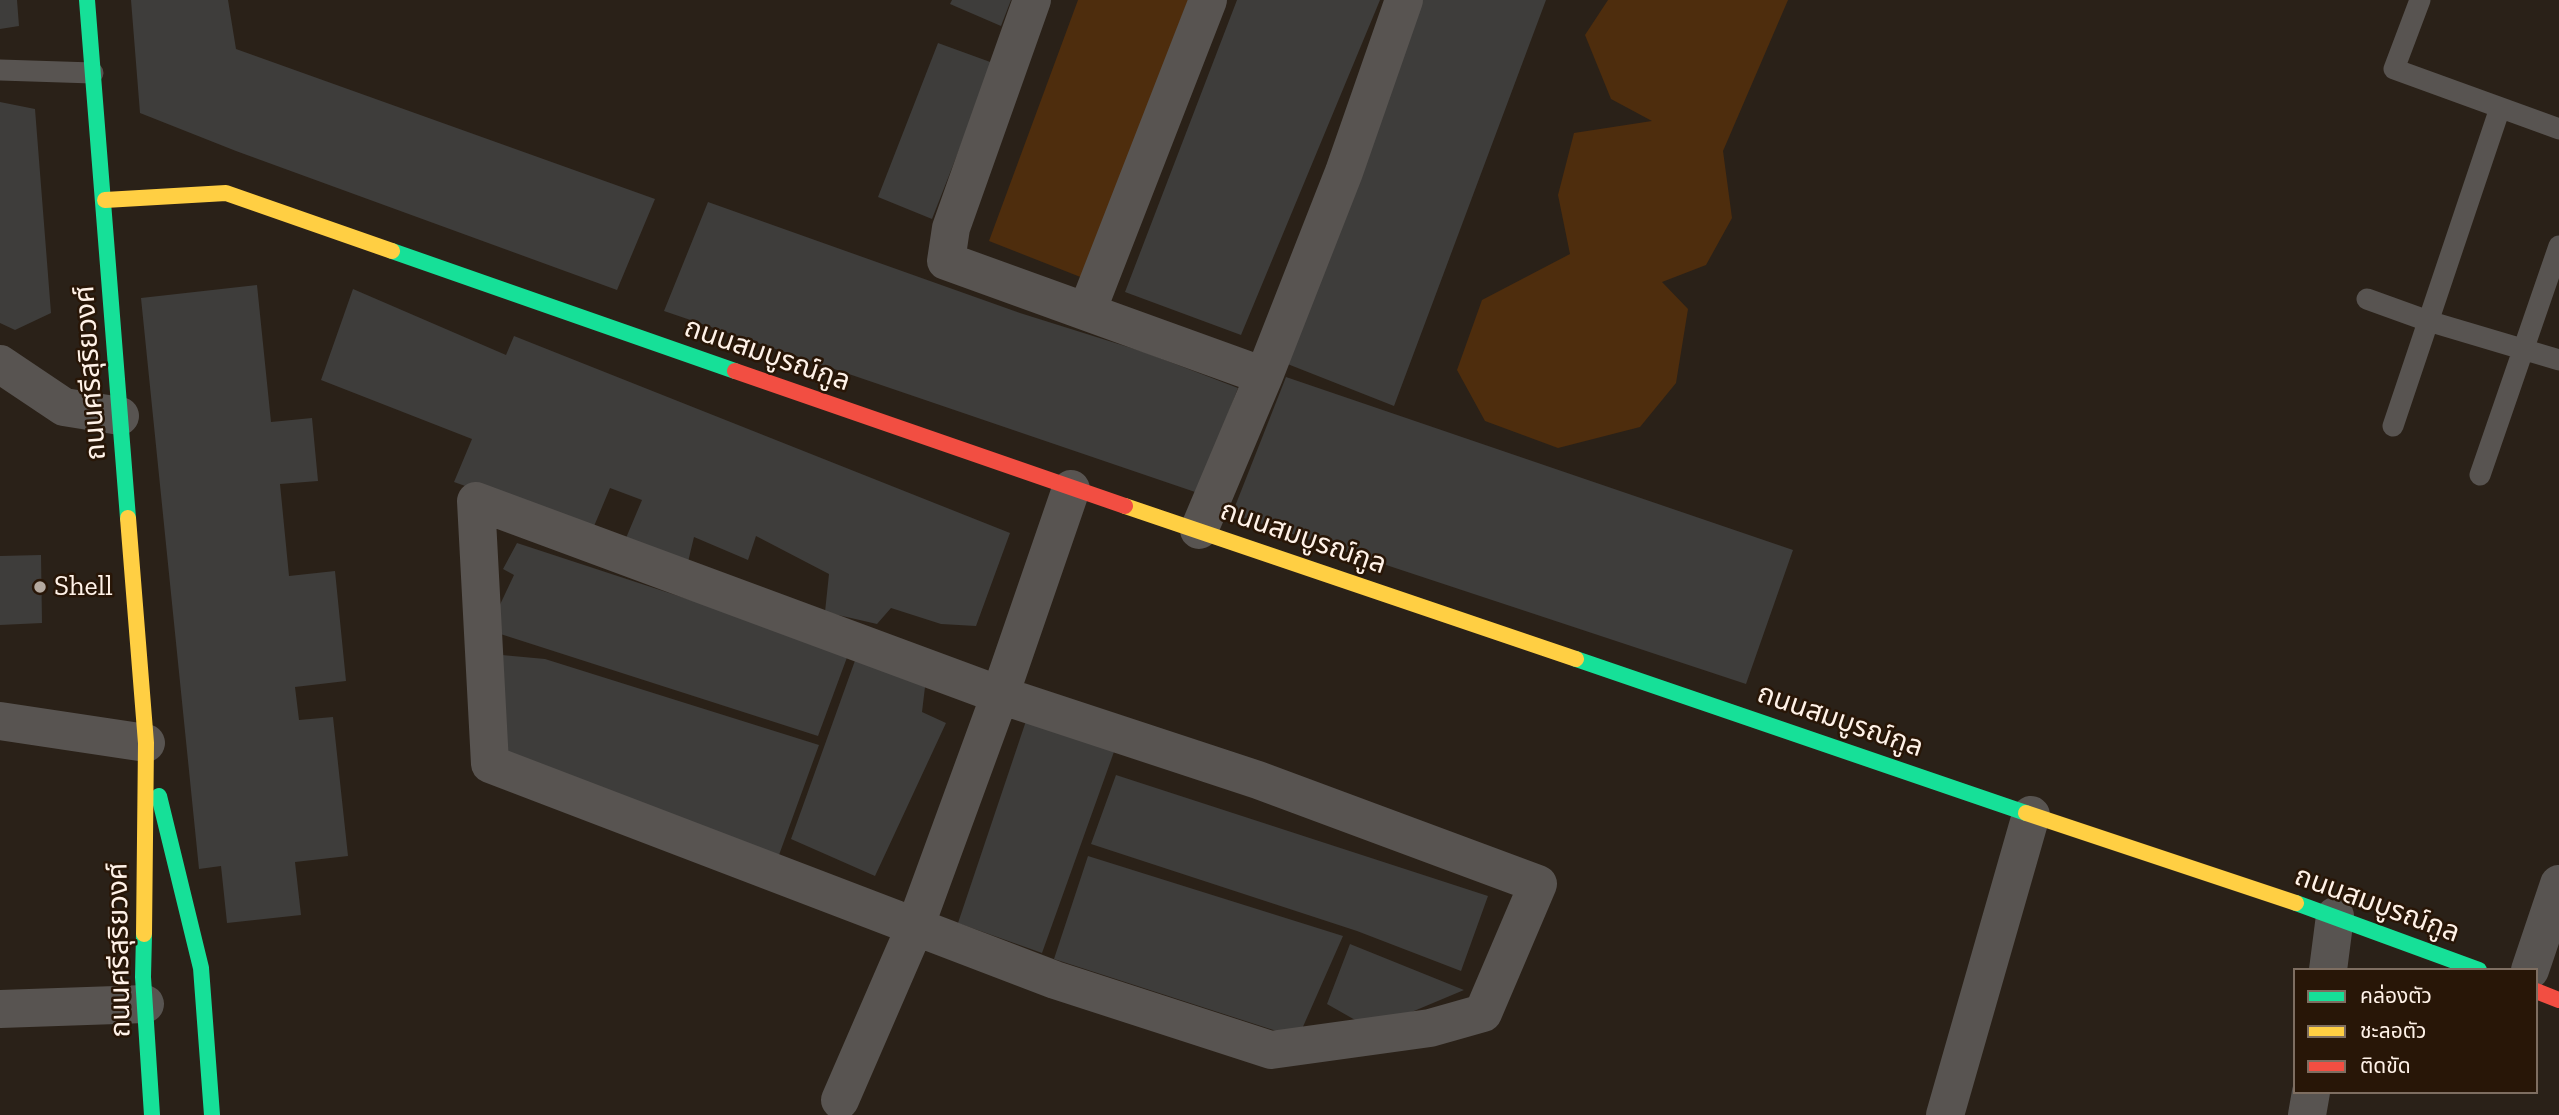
<!DOCTYPE html>
<meta charset="utf-8">
<style>
body{margin:0}
#map{position:relative;width:2559px;height:1115px;overflow:hidden;background:#2a2118;font-family:"Zilla Slab","Noto Sans Thai",serif}
canvas{display:block}
.legend{position:absolute;left:2293px;top:968px;width:245px;height:126px;box-sizing:border-box;background:#281607;border:2px solid #7e6e61;margin:0;padding:9px 12px;list-style:none;font-size:21px;color:#fff2e8}
.legend li{display:flex;align-items:center;gap:14px;height:35px}
.legend b{width:35px;border:2px solid #7e6e61}
</style>
<div id="map">
<canvas width="2559" height="1115"></canvas>
<ul class="legend">
<li><b style="height:9px;background:#16e098"></b>คล่องตัว</li>
<li><b style="height:9px;background:#ffcf43"></b>ชะลอตัว</li>
<li><b style="height:9px;background:#f24e42"></b>ติดขัด</li>
</ul>
</div>
<script>
const ctx = document.querySelector('canvas').getContext('2d');
ctx.lineJoin = 'round';
function fill(path, color) { ctx.fillStyle = color; ctx.fill(path, 'evenodd'); }
function trace(path, color, width, dash) { ctx.strokeStyle = color; ctx.lineWidth = width; ctx.lineCap = dash ? 'butt' : 'round'; ctx.setLineDash(dash || []); ctx.stroke(path); }
function label(font, color, halo, rows, align = 'center') {
  ctx.font = font + ' "Zilla Slab","Noto Sans Thai",serif'; ctx.lineWidth = 5; ctx.setLineDash([]); ctx.textBaseline = 'middle'; ctx.strokeStyle = halo; ctx.fillStyle = color; for (const [text, x, y, turn = 0] of rows) {
    ctx.save(); ctx.translate(x, y); ctx.rotate((+turn || 0) * Math.PI / 180); ctx.textAlign = isNaN(turn) ? turn : align; if (halo) ctx.strokeText(text, 0, 0); ctx.fillText(text, 0, 0); ctx.restore();
  }
}
const green = new Path2D(`
 M1078 0H1188L1083 278 989 241Z
 M1608 0H1788L1723 151 1732 218 1706 265 1662 282 1688 309 1676 383 1640 427 1558 448 1485 421 1457 370 1482 300 1570 254 1558 195 1574 133 1652 121 1611 99 1585 35Z`);
const building = new Path2D(`
 M0 0H17L19 26 0 29Z
 M131 0H228L236 49 655 199 617 290 236 151 140 113Z
 M952 0H1011L1001 26 950 4Z
 M1237 0H1380L1241 335 1125 292Z
 M1418 0H1546L1394 406 1285 363Z
 M938 43 993 63 932 219 878 197Z
 M0 102 35 109 51 313 15 330 0 323Z
 M708 202 1020 313 1144 352 1238 388 1198 493 664 311Z
 M257 285 271 422 312 418 318 481 280 484 289 576 335 571 346 681 295 687 299 720 333 717 348 856 295 862 301 915 227 923 221 866 199 869 141 298Z
 M353 289 506 355 514 336 1010 533 976 626 941 624 891 608 877 624 825 612 829 574 756 536 748 560 694 537 688 562 626 538 642 500 610 488 592 531 454 482 472 439 321 380Z
 M1286 377 1793 550 1746 684 1232 514Z
 M517 543 849 652 818 736 488 630 514 575 503 569Z
 M41 555 42 623 0 625V556Z
 M491 654 545 659 819 745 779 855 498 758Z
 M857 655 925 687 922 712 946 723 875 876 791 839Z
 M1028 715 1115 749 1042 953 958 923Z
 M1116 775 1488 896 1461 971 1357 931 1091 844Z
 M1088 856 1343 936 1298 1038 1054 959Z
 M1350 944 1464 990 1371 1029 1327 1004Z`);
const lane = new Path2D(`
 M2420 0 2394 69 2559 129
 M0 70 93 73
 M2367 299 2428 321 2559 360
 M2393 426 2500 108
 M2480 475 2559 246`);
const street = new Path2D(`
 M1032 0 951 228 946 261 1264 376
 M1087 311 1208 0
 M0 364 64 407 120 416
 M476 501 1000 695 1258 780 1538 884 1483 1013 1430 1028 1271 1050 1055 980 490 764Z
 M1199 530 1264 376 1344 172 1404 0
 M0 721 146 743
 M2328 970 2335 916
 M2530 970 2559 884
 M0 1009 145 1004
 M840 1100 915 927 1000 695 1071 489
 M1945 1115 2031 815
 M2307 1115 2311 1092`);
const fast = new Path2D(`
 M87 0 128 518
 M392 251 735 371
 M1576 659 2026 813
 M159 796 201 968 212 1115
 M2296 903 2479 970
 M144 934 143 977 152 1115`);
const slow = new Path2D(`
 M105 200 226 193 392 251
 M1125 506 1576 659
 M128 518 146 743 144 934
 M2026 813 2296 903`);
const jam = new Path2D(`
 M735 371 1125 506
 M2536 991 2559 1000`);
const markers = [
 [40,587,7,"#b4a99f"]
];
const streetNames = [
 ["ถนนสมบูรณ์กูล",767,355,19],
 ["ถนนศรีสุริยวงศ์",91,373,-94],
 ["ถนนสมบูรณ์กูล",1303,538,19],
 ["ถนนสมบูรณ์กูล",1840,721,19],
 ["ถนนสมบูรณ์กูล",2377,905,20],
 ["ถนนศรีสุริยวงศ์",120,950,-91]
];
const poiNames = [
 ["Shell",54,587]
];
fill(green, '#4e2d0d');
fill(building, '#3e3d3b');
trace(lane, '#585451', 21);
trace(street, '#585451', 38);
trace(fast, '#16e098', 16);
trace(slow, '#ffcf43', 16);
trace(jam, '#f24e42', 16);
for (const [x, y, r, color] of markers) { const dot = new Path2D(); dot.arc(x, y, r, 0, 2 * Math.PI); ctx.fillStyle = color; ctx.fill(dot); trace(dot, '#281607', 2.5); }
label('28px', '#fff2e8', '#281607', streetNames);
label('28px', '#fff2e8', '#281607', poiNames, 'left');
</script>
